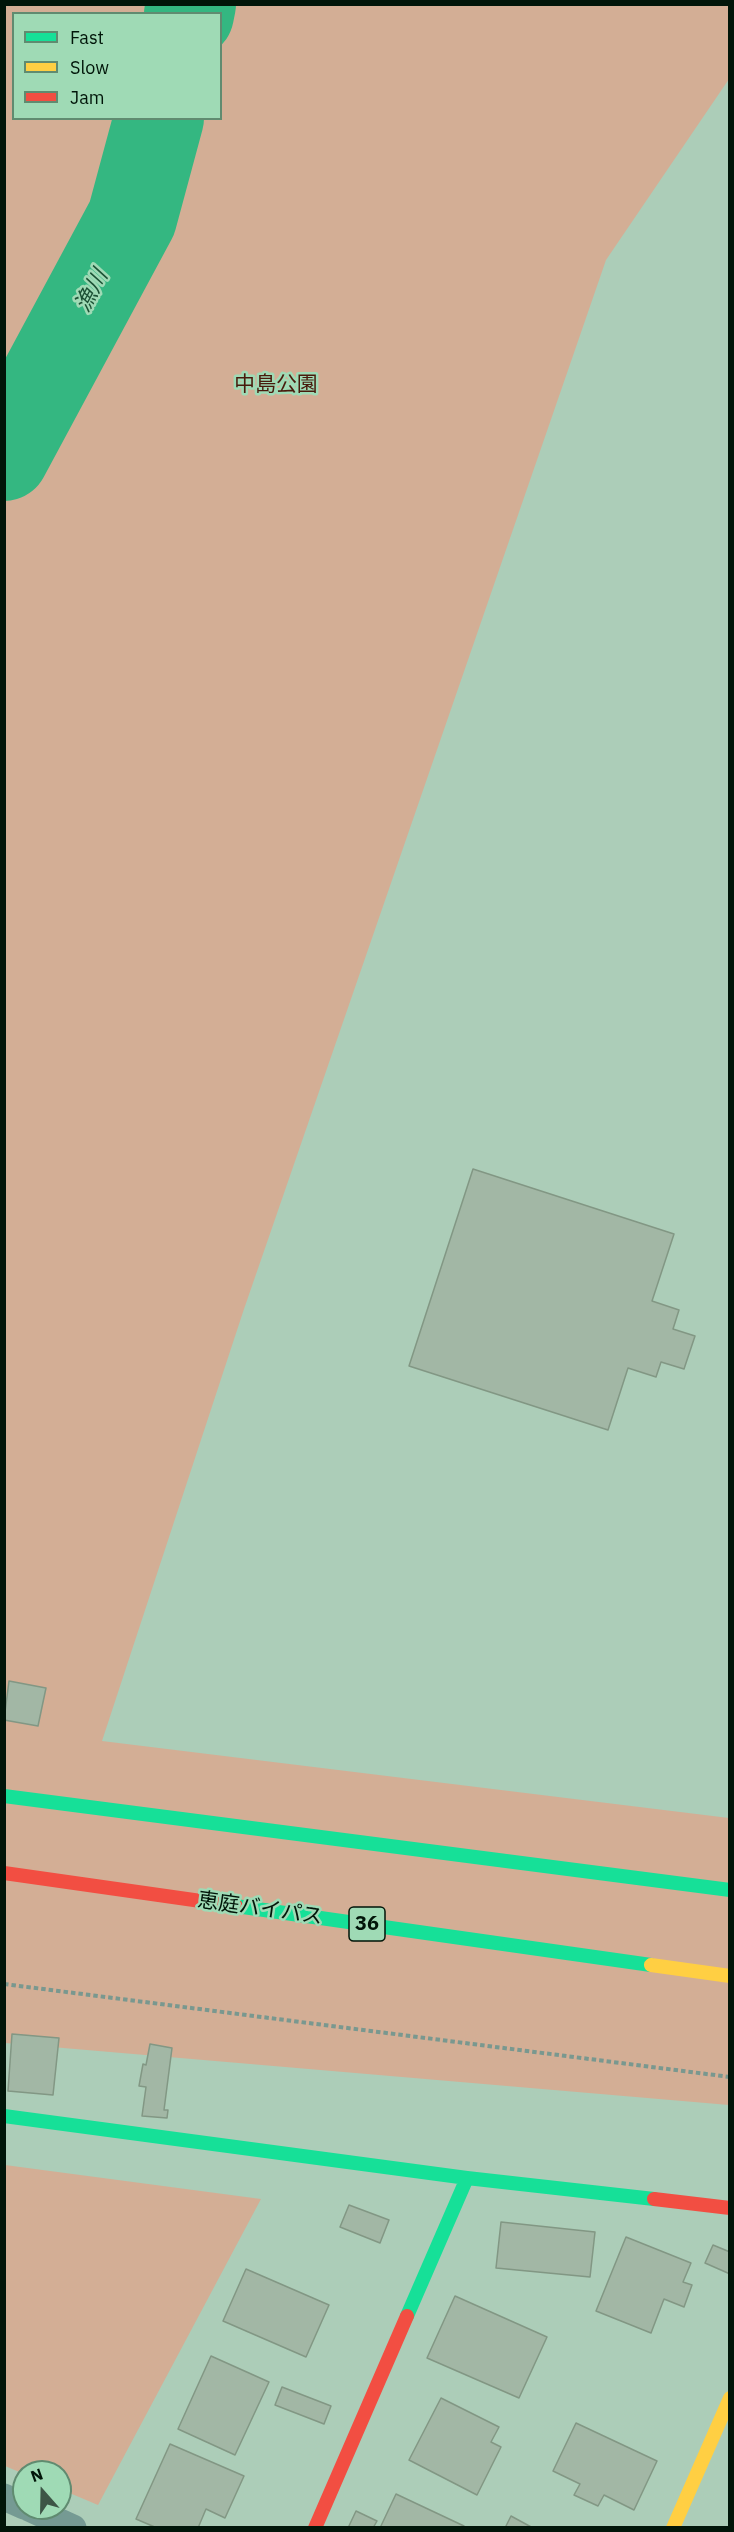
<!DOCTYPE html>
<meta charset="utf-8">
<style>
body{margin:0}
#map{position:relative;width:734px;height:2532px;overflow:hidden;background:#accdb8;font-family:"IBM Plex Sans",sans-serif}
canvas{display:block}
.frame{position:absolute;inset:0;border:6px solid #011509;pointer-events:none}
.legend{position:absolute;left:12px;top:12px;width:210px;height:108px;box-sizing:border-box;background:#9fdab5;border:2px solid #608b70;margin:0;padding:8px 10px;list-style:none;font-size:18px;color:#011509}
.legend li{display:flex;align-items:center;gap:12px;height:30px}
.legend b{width:30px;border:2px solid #608b70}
.north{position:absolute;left:12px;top:2460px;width:60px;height:60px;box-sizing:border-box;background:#9fdab5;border:2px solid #608b70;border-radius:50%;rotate:340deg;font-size:16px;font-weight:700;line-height:24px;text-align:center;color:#011509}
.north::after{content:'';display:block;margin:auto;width:21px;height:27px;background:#3d5546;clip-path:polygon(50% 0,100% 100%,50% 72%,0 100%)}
</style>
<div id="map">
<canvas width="734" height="2532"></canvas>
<div class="frame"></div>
<ul class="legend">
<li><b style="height:8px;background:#16e098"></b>Fast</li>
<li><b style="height:8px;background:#ffcf43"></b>Slow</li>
<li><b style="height:8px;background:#f24e42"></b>Jam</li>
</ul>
<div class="north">N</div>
</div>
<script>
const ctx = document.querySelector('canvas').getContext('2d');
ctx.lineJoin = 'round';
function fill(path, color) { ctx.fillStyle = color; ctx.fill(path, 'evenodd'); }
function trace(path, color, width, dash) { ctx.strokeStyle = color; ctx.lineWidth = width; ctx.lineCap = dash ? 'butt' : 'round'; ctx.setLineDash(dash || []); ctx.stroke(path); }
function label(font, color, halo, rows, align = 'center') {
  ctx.font = font + ' "IBM Plex Sans","Noto Sans JP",sans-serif'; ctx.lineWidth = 5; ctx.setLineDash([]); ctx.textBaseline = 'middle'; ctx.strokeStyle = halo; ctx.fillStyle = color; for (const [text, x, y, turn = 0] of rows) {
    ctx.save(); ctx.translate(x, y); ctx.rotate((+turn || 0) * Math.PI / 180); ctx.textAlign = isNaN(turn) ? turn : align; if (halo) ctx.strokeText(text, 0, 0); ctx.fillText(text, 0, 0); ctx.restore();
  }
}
const green = new Path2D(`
 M4 5H729V79L606 260 244 1309 102 1741 729 1818V2105L5 2043ZM14 14H220V118H14Z
 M5 2165 261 2199 98 2505 60 2489V2472H24V2474L5 2466Z`);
const river = new Path2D(`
 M189 14 191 4
 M4 456 132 218 159 118`);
const building = new Path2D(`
 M473 1169 674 1234 652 1301 679 1310 673 1329 695 1336 684 1369 661 1362 656 1377 628 1368 608 1430 409 1366Z
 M9 1681 46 1688 38 1726 4 1720Z
 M12 2034 59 2038 53 2095 8 2091Z
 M150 2044 172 2048 164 2110H168L167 2118 142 2116 146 2087 139 2086 143 2064 146 2065Z
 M349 2205 389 2220 380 2243 340 2227Z
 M501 2222 595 2232 590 2277 496 2268Z
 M626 2237 691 2263 683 2282 692 2285 684 2307 664 2299 651 2333 596 2311Z
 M713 2245 730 2252V2274L705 2263Z
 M246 2269 329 2305 306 2357 223 2321Z
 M455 2296 547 2337 519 2398 427 2358Z
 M211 2356 269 2382 235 2455 178 2429Z
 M282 2387 331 2406 324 2424 275 2405Z
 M441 2398 499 2427 491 2442 501 2447 477 2495 409 2460Z
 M576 2423 657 2461 634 2510 604 2495 598 2506 574 2495 580 2484 553 2471Z
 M170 2444 244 2476 225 2518 206 2509 198 2528H157L136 2519Z
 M396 2494 464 2526 463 2528H380Z
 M356 2511 377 2521 373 2528H348Z
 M511 2516 533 2528H505Z`);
const path = new Path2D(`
 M4 1984 730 2077`);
const lane = new Path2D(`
 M4 2497 24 2506
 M29 2508 73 2528`);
const fast = new Path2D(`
 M4 1796 730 1890
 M236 1906 651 1965
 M4 2116 467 2178 654 2199
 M407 2316 467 2178`);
const slow = new Path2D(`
 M651 1965 730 1976
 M673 2528 730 2398`);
const jam = new Path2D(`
 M4 1873 236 1906
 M654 2199 730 2208
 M315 2528 407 2316`);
const shields = [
 [367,1924,36]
];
const shieldNames = [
 ["36",367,1924]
];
const parkNames = [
 ["中島公園",276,385]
];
const streetNames = [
 ["恵庭バイパス",260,1909,8]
];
const waterNames = [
 ["漁川",92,291,-62]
];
fill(green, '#d3ae95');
trace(river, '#34b781', 90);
fill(building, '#a2b7a5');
trace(building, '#829784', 1.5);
trace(path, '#79988f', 4, [4.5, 3]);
trace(lane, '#759a93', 27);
trace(fast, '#16e098', 14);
trace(slow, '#ffcf43', 14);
trace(jam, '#f24e42', 14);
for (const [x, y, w] of shields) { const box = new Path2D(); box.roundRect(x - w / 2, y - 17, w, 34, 4.5); ctx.fillStyle = '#9fdab5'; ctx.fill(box); trace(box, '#011509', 1.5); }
label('bold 20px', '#011509', null, shieldNames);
label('21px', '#481a0c', '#9fdab5', parkNames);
label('21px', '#011509', '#9fdab5', streetNames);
label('italic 22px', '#1c5135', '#9fdab5', waterNames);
</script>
